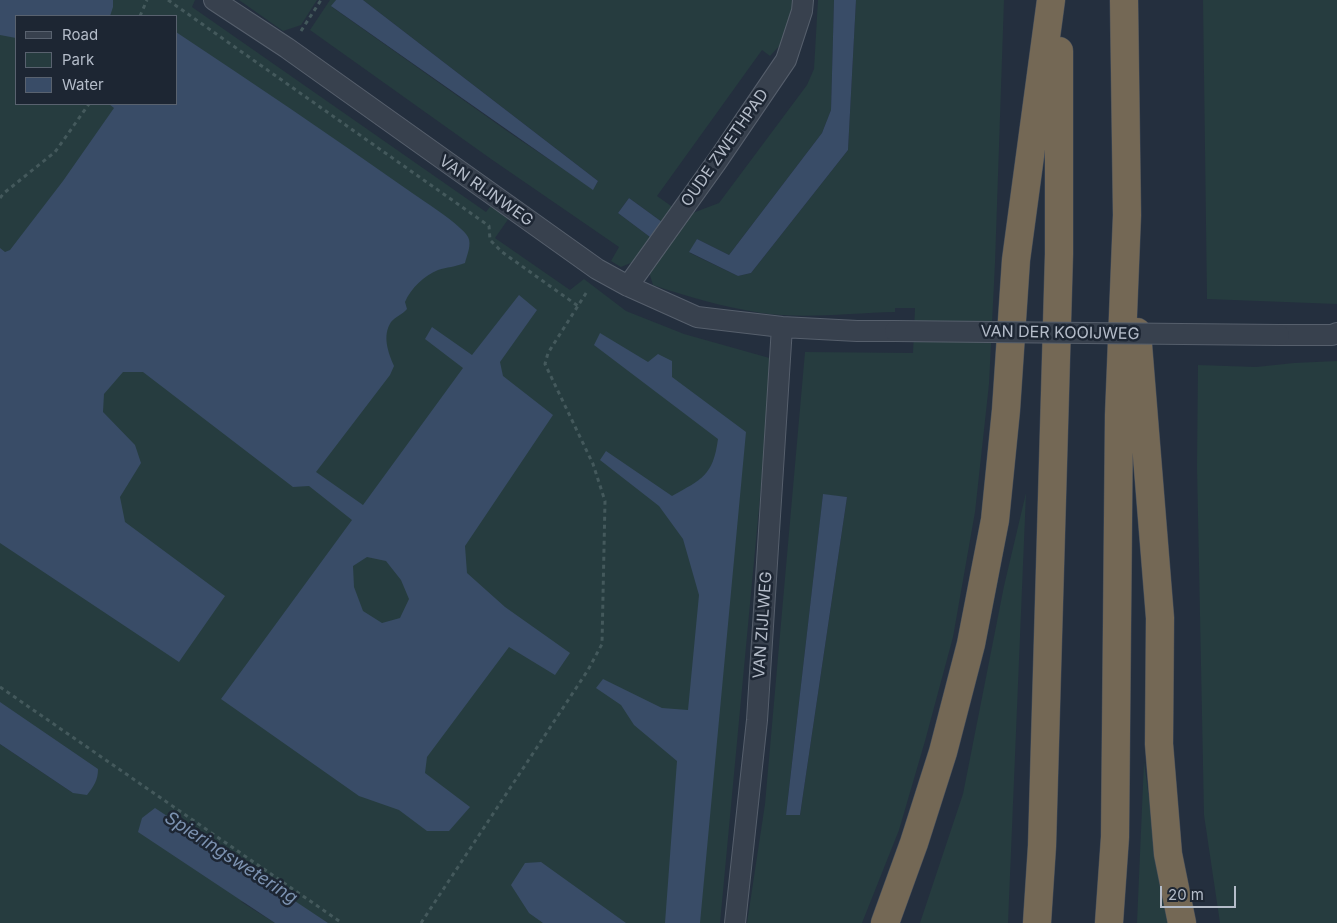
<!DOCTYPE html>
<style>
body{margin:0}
#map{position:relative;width:1337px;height:923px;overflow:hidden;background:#242f3e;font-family:Inter,sans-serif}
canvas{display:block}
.legend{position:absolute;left:15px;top:15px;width:162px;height:90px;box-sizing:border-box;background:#1d2633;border:1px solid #59626f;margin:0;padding:6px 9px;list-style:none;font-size:15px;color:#b4bcc9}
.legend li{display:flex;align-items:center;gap:10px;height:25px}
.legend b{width:25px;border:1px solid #59626f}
.scale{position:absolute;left:1160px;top:886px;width:76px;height:22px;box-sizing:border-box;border:2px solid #b4bcc9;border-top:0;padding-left:6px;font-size:15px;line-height:18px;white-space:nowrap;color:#b4bcc9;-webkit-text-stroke:4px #1d2633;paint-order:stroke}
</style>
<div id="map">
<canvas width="1337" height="923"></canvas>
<ul class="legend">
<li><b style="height:6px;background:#38414e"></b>Road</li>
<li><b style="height:14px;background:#263c3f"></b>Park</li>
<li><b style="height:14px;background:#394c67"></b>Water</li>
</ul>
<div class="scale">20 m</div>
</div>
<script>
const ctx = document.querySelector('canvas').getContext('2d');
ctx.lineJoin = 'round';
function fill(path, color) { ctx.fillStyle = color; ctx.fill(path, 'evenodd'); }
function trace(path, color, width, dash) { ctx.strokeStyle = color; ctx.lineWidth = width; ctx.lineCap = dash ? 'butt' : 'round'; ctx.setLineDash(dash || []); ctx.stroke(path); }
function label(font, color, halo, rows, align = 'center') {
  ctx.font = font + ' Inter,sans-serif'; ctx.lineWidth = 5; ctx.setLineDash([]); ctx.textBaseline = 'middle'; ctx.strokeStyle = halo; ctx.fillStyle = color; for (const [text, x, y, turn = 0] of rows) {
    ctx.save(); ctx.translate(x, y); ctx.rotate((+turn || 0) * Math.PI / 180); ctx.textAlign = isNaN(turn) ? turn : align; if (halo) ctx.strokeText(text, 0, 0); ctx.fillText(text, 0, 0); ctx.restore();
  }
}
const green = new Path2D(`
 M0 0H195L192 7 486 212 492 204 509 218 495 238 570 290 584 279 626 311 684 334 773 359 720 923H296L240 901 275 923H0V744L73 793 0 724ZM16 16H176V104H16Z
 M239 0H317L301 25 283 31Z
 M330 0H336L332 7 510 133 593 189 598 181 363 0H799L783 42 770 56 762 50 657 196 674 208 662 222 629 198 618 213 650 237 633 262 621 267 611 261 619 247 491 159 310 30Z
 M818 0H834L831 110 822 133 729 255 697 239 690 253 738 276 751 273 848 150 856 0H1004L995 263 989 384 975 512 953 637 925 741 899 830 862 923H747L765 804 805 352 913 353 915 308H895V312C853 313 801 319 761 313 724 307 688 297 653 285L649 272 690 214 719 203 807 85 814 69ZM823 495 847 497 800 815H786Z
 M1203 0H1337V304L1207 299Z
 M1337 361V923H1220L1204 815 1197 466 1198 365 1256 367 1294 363Z
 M1026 493 1008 923H920L963 794 1004 586Z
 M1144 762 1164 905 1168 923H1137Z`);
const water = new Path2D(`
 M0 0H113V7L110 16H16V38L0 35Z
 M336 0H363L598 181 593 190 331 6Z
 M834 0H856L848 150 751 273 738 276 689 252 697 239 729 255 822 133 831 110Z
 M176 32C253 83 330 135 405 188 419 198 462 225 468 237 472 244 467 255 465 263 455 267 447 267 438 270 424 276 411 288 405 302L407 309C403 314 395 317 391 322 382 336 388 352 394 366L390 375 316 472 363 505 463 368 425 339 432 327 472 355 519 295 537 310 500 362 503 376 553 415 465 546 467 573 505 607 570 653 555 675 509 647 427 757 425 773 470 807 449 831H427L399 810 359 796 221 699 352 520 309 486 293 487 143 372H123L104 394 103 412 135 445 141 463 120 497 125 522 225 596 179 662 0 543V248L5 252 10 250 63 181 114 108 109 104H176ZM367 557 386 561 401 580 409 599 400 618 382 623 363 611 354 587 353 566Z
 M629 198 662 222 650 237 618 213Z
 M600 333 648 362 658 354 672 361V377L746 432 700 923H665L677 761 634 725 621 705 596 688 603 679 662 708 688 710 699 595 683 539 659 506 600 460 606 451 672 496C702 479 713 476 718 439L594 345Z
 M823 494 847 497 800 815H786Z
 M0 702 98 769C98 780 94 786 87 795L73 793 0 744Z
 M155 808 328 923H275L138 832 142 818Z
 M541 862 626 923H543L529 913 511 885 525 863Z`);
const path = new Path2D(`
 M168 0 489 226 490 240 502 252 578 306
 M140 16 147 0
 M301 31 321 0
 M0 198 4 193 55 152 89 104
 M0 687 342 923
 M421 923 588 670 602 644 605 501 593 464 545 364 548 353 588 290`);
const street = new Path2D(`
 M214 0 287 48 597 269 628 286 697 317 782 327 857 331H895
 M628 286 718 160 786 60 802 11 803 0
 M1279 335H1332L1337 333
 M735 923 757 720 782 327`);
const highway = new Path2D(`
 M1137 332 1160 618 1159 744 1168 854 1182 923
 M885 923 914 843 943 752 971 644 995 520 1006 410 1016 260 1051 0
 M1037 923 1042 846 1059 254V51
 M1109 923 1115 837 1119 415 1127 215 1124 0`);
const streetBridge = new Path2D(`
 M895 331 1279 335`);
const streetNames = [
 ["OUDE ZWETHPAD",725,148,-55],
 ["VAN RIJNWEG",486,191,35],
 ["VAN DER KOOIJWEG",1060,333,1],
 ["VAN ZIJLWEG",763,625,-86]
];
const waterNames = [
 ["Spieringswetering",231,858,33]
];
fill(green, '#263c3f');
fill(water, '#394c67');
trace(street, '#565f6c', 22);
trace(highway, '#434c59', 29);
trace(path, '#44595c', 3, [4, 4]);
trace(street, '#38414e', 20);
trace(highway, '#746855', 28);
trace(streetBridge, '#565f6c', 22, []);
trace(streetBridge, '#38414e', 20);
label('16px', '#b4bcc9', '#1d2633', streetNames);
label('italic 18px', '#7c92b1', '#1d2633', waterNames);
</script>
